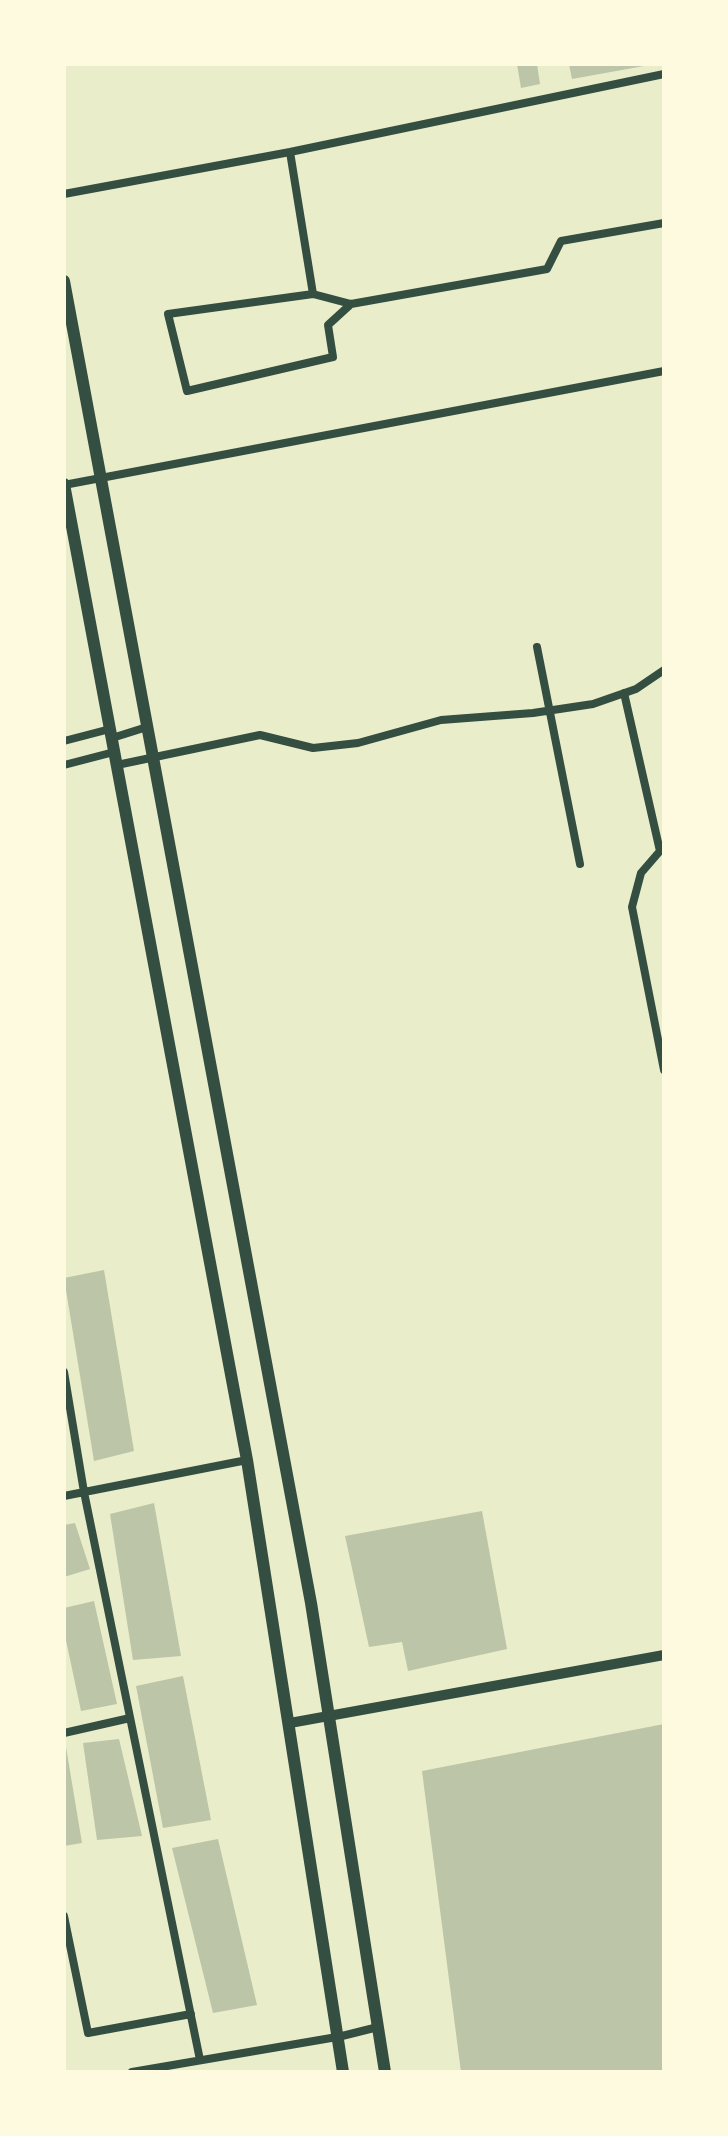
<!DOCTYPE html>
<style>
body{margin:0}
#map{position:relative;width:728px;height:2136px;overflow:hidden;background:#e9edc9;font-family:Poppins,sans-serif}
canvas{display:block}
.frame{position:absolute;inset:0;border:66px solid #fefae0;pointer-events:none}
</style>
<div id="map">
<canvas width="728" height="2136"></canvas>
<div class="frame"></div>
</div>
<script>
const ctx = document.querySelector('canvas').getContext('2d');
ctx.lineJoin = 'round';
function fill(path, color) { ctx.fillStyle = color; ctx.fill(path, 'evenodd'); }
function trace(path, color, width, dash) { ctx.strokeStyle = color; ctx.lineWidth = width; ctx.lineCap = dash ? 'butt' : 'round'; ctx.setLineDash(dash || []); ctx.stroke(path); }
const building = new Path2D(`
 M517 64H537L540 84 521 88Z
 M569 64H644V66L572 79Z
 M104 1270 134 1451 94 1461 64 1278Z
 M154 1503 181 1656 133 1660 110 1514Z
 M482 1511 507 1649 408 1671 402 1642 369 1647 345 1536Z
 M75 1523 90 1569 64 1577V1525Z
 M94 1601 117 1704 81 1711 64 1631V1608Z
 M183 1676 211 1820 163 1828 136 1686Z
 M664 1724V2072H461L422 1771Z
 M119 1739 142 1836 97 1840 83 1743Z
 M66 1747 82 1843 64 1846V1748Z
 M218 1839 257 2005 213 2013 172 1848Z`);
const minor = new Path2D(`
 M664 74 290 152 313 294 351 304 547 269 561 241 664 223
 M64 194 290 152
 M313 294 168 314 187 391 333 357 328 325 351 304
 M64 485 664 371
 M537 647 580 864
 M624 693 660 851 641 873 632 907 664 1070
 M112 738 147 727
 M64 741 110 729
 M64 765 114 752
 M117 765 260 735 313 748 358 743 441 720 533 713 593 704 636 689 664 670
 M64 1372 84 1492 200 2060
 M64 1496 247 1460
 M64 1733 130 1718
 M64 1916 88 2033 191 2014
 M334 2038 378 2027
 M132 2072 337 2037`);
const tertiary = new Path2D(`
 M290 1723 664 1655`);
const primary = new Path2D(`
 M64 281 311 1603 385 2072
 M64 484 247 1460 343 2072`);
fill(building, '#bcc5a7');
trace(minor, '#344e41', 8);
trace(tertiary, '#344e41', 10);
trace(primary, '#344e41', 12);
</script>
